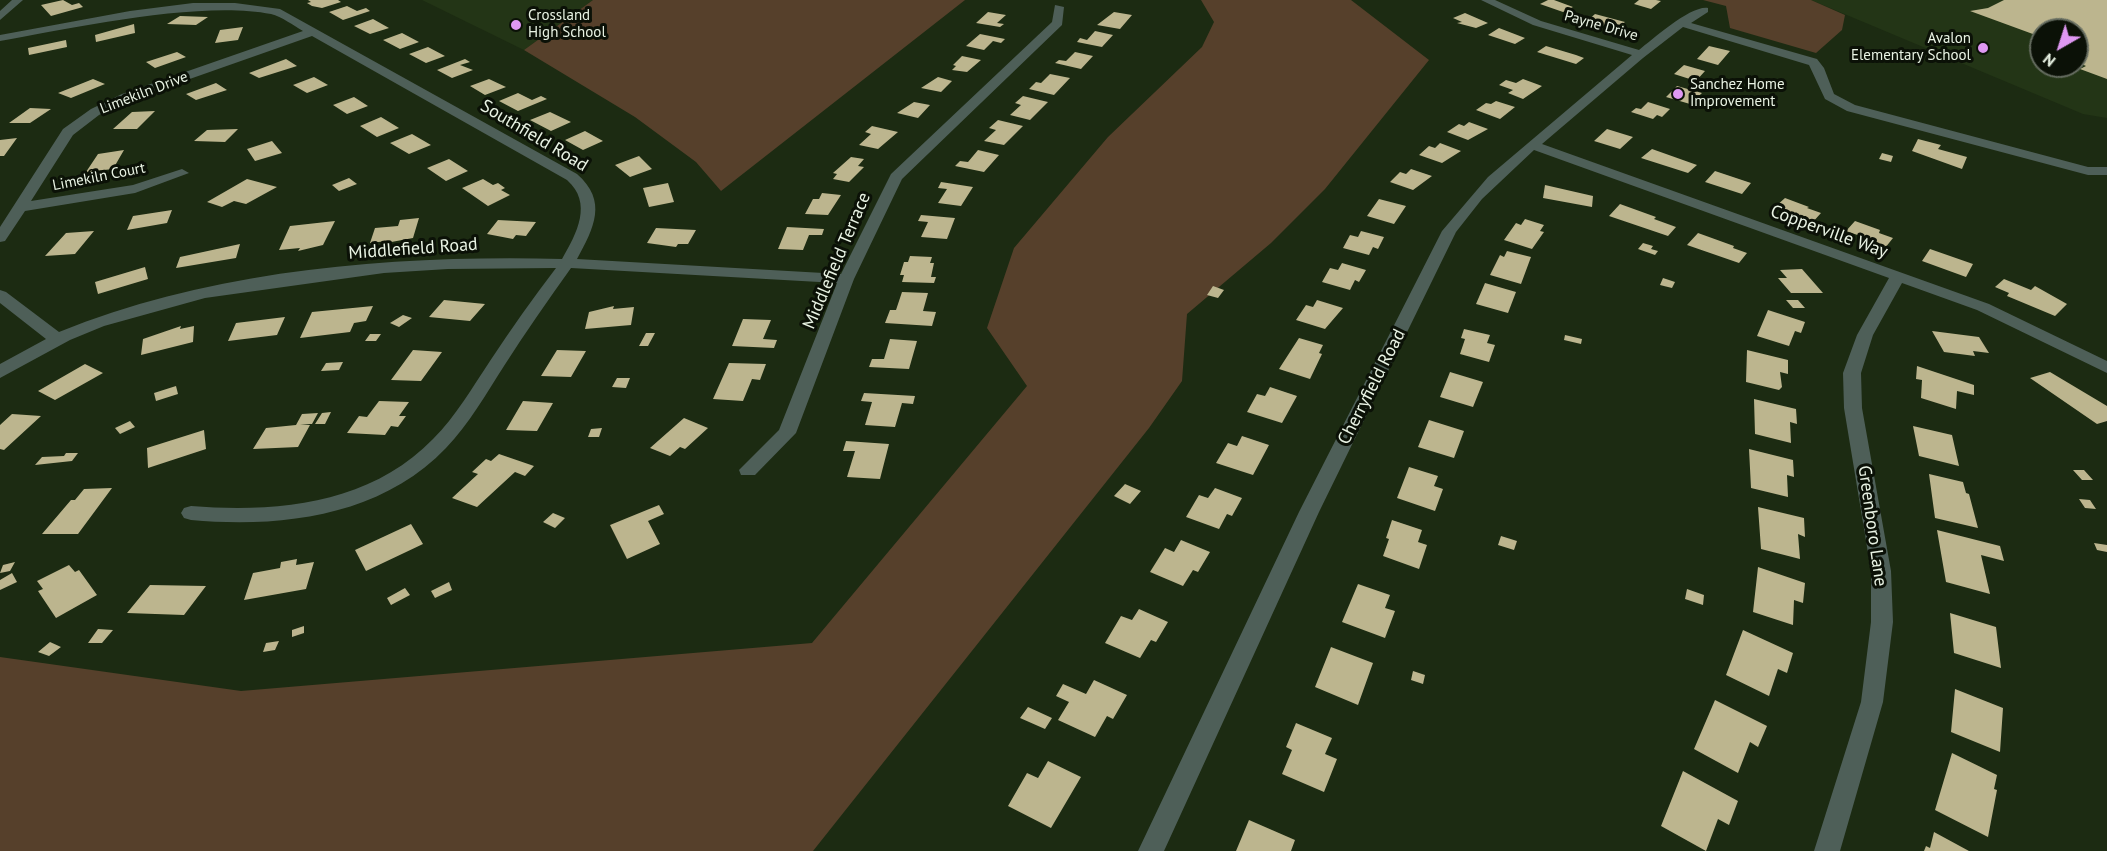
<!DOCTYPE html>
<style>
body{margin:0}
#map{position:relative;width:2107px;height:851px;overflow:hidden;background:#1c2b12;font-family:"PT Sans",sans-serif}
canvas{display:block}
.north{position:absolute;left:2029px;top:18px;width:60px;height:60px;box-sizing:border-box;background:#0b1107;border:2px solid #646b5f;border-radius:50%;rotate:219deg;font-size:16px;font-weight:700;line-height:24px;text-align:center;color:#e9f3e4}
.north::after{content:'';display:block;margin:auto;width:21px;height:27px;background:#df98f2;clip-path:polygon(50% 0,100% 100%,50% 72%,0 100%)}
</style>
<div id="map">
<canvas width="2107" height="851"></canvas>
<div class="north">N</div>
</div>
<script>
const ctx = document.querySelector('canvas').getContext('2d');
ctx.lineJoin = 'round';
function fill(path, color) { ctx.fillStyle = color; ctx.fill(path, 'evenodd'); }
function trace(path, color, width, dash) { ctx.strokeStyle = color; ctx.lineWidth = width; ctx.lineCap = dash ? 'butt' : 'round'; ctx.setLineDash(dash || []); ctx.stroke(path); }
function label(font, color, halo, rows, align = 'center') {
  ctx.font = font + ' "PT Sans",sans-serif'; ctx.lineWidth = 6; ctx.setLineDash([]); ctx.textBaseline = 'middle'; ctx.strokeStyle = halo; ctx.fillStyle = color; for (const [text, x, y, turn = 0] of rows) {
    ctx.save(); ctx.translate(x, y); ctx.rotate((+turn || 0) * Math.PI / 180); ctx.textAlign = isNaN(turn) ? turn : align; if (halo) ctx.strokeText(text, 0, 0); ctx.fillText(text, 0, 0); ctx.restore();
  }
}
const built = new Path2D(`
 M422 0H593L524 50Z
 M1811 0H2107V118L2083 114ZM2041 30H2077V66H2041Z`);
const green = new Path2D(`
 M593 0H965L721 191 696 162 635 117 524 50Z
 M1201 0H1351L1429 60 1325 189 1271 243 1187 314 1182 381 1149 428 813 851H0V657L241 691 812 643 1027 386 987 328 1014 248 1108 137 1202 47 1214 22Z
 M1703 0H1811L1845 15 1842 30 1816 53 1730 28 1726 6Z`);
const building = new Path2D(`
 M63 0 72 5 79 3 83 7 51 16 41 5Z
 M308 0H338L341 2 322 8 312 6 307 3 311 2Z
 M1548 0H1554L1573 7 1563 12 1540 4Z
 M1639 0H1656L1661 1 1651 9 1634 4Z
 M2004 0H2107V79L2080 69 2086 66 2077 62V30H2041V37L1970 11 1988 8Z
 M347 6 357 11 366 8 370 11 343 20 329 12Z
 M988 12 1006 15 997 23 1004 24 1000 27 976 23Z
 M1114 12 1132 15 1120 29 1097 25Z
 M1465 13 1488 23 1476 28 1457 23 1462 22 1453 18Z
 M1595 14 1625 22 1616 29 1587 21Z
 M180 16 208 17 196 25 167 24Z
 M373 19 389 28 370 34 354 26Z
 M134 24 135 33 96 42 95 35Z
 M243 27 238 40 215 43 220 30Z
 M1499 28 1525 38 1515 44 1488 35Z
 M1095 31 1113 35 1102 47 1077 42 1080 38 1087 40Z
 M402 33 419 42 400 49 383 40Z
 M980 34 1005 39 1001 43 993 41 984 50 966 46Z
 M66 40 67 47 29 55 28 48Z
 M1546 46 1576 55 1584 58 1576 64 1537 52Z
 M1709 46 1730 51 1718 65 1697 59Z
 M428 47 445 56 426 63 409 54Z
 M177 52 186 57 155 68 146 62Z
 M1075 52 1093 56 1081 69 1055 63 1059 60 1066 61Z
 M962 56 981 60 967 72 952 70 956 66 953 65Z
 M286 59 297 66 259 78 249 73Z
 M465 59 470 62 460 65 473 70 452 78 437 70Z
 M1684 65 1705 71 1696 81 1674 74Z
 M1050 74 1070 78 1054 95 1029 89 1036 82 1041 83Z
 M314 77 328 85 307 93 293 85Z
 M938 77 952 81 941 92 921 88Z
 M93 79 105 84 71 98 58 93Z
 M489 79 506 87 485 95 470 86Z
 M1523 79 1542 86 1523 99 1508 93 1513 90 1499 85 1506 80 1516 83Z
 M216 83 227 90 196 100 186 94Z
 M1677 86 1702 93 1690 104 1666 97Z
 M518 93 532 100 541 96 547 99 518 111 499 101Z
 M1023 96 1048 102 1030 120 1010 115 1021 105 1015 103Z
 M354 97 368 106 347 114 333 105Z
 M1496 101 1515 107 1500 119 1476 110 1486 103 1491 104Z
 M914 102 930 105 918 118 897 113Z
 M1648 102 1670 109 1662 117 1657 115 1653 119 1631 112 1636 108 1641 109Z
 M30 108 51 109 30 123H9Z
 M155 111 137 129H113L132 112Z
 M550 112 571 122 551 131 530 120Z
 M381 117 399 128 377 137 360 126Z
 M998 120 1023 126 1004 145 984 141 996 130 989 128Z
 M1469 122 1488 129 1468 140 1447 132 1459 124 1464 126Z
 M872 126 898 132 878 149 859 145 871 134 865 132Z
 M238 129 225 142 194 141 207 130Z
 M1607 129 1633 137 1620 149 1594 141Z
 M585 131 603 141 583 150 565 140Z
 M412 134 431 145 409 154 390 143Z
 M17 138 4 156H0V140Z
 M1918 139 1941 145 1938 149 1967 157 1962 169 1912 151Z
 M272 141 282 153 255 161 247 149Z
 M1440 143 1461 151 1442 163 1419 155 1429 146 1435 148Z
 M1652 149 1697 165 1688 173 1641 158Z
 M124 150 113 169 86 172 98 154Z
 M978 150 999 155 984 172 955 166 960 161 968 162Z
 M1882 153 1893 156 1891 162 1879 159Z
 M639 156 652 169 630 177 615 165Z
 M851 157 864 159 858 166 864 167 849 182 833 179 837 174 833 173Z
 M449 159 468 171 446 181 427 168Z
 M1411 169 1432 176 1413 190 1390 182 1400 172 1406 174Z
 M1715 171 1751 183 1742 194 1705 182Z
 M349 178 357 184 339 191 332 185Z
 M247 179 277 187 246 204 234 201 222 207 207 202Z
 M483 179 493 185 498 183 505 188 501 190 510 195 488 206 462 188Z
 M941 182 973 187 961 206 938 203 947 189 938 188Z
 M668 183 674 202 649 207 643 188Z
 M1545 185 1593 196 1592 207 1543 198Z
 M822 193 841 195 828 215 805 214 813 199H819Z
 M1785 198 1809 207 1807 208 1821 213 1812 223 1775 207Z
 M1379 199 1406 206 1394 224 1367 216Z
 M1620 204 1656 217 1654 219 1676 227 1668 236 1609 216Z
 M172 210 167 223 127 230 133 216Z
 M921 215 955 218 947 239 921 237 928 222 918 221Z
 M419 218 413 238 386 243 387 241 370 243 375 228 398 226 400 220Z
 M1525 219 1544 225 1540 231 1544 232 1532 249 1504 240 1516 223 1521 225Z
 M498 220 536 222 526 236 516 235 513 239 487 234Z
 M335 221 323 245 298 251 300 248 279 250 290 226Z
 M1855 221 1880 230 1879 233 1893 238 1885 248 1867 241 1869 239 1846 231Z
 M787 227 824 229 822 235H809L803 250 778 249Z
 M656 228 696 230 688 244H678L676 247 647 243Z
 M94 231 75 254 45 256 66 233Z
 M1361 231 1384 237 1378 249 1373 247 1369 255 1343 248 1350 235 1358 237Z
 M1698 233 1734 246 1733 248 1747 253 1739 263 1687 245Z
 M1643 243 1653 246 1651 249 1658 251 1655 255 1638 249Z
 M240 244 236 258 176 268 180 257Z
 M1930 249 1973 264 1966 277 1922 261Z
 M1507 251 1531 257 1521 284 1490 275 1500 255 1504 257Z
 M910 256 932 257 930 263H934L931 277H936L934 283 902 282 904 275H900L904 262H908Z
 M1342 263 1366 270 1359 282 1355 280 1350 290 1322 282 1330 268 1338 270Z
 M145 267 148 279 98 294 95 282Z
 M1802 269 1823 293H1791L1778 278H1787L1780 270Z
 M1663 278 1675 282 1672 288 1660 285Z
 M2004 279 2031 290 2035 286 2067 304 2055 316 2007 296 2009 293 1995 287Z
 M1485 283 1516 292 1508 313 1476 304Z
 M1213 286 1224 290 1218 298 1207 295Z
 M902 292 928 293 923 311 936 312 932 326 885 323 890 310H896Z
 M444 300 485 304 470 321 429 317Z
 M1317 300 1343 308 1325 329 1296 320 1306 305 1313 307Z
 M1786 300H1798L1805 308H1793Z
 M373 306 366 321 354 323 350 332 300 338 312 312Z
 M614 306 613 309 634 307 631 325 585 329 589 312Z
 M1768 310 1805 322 1801 333 1795 331 1789 346 1757 336Z
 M403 315 412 318 399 327 390 323Z
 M285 317 277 335 228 341 236 323Z
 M743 319 771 320 763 339 777 340 774 348 732 346Z
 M181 326 180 329 194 326 193 342 141 355 143 339Z
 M1464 329 1490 335 1487 343 1495 345 1489 362 1460 354 1465 339 1461 338Z
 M1932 331 1979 337 1989 353 1973 351 1975 356 1944 352Z
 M646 333H655L648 346H639Z
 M370 334H381L376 341H365Z
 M1565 335 1582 339 1581 344 1564 340Z
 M1299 338 1323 345 1319 353 1322 354 1310 379 1279 369Z
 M890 339 917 341 909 369 869 367 872 359H884Z
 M413 350 442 352 421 381 391 380Z
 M557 350 586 351 571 377 541 376Z
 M1747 350 1788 360V374L1780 372 1782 387 1779 390 1746 382Z
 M343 362 339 370 321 371 326 363Z
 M729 363 766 364 760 380 752 379 743 401 713 399Z
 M85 364 103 373 55 400 38 391Z
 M1917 366 1974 385V395L1957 391 1956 409 1921 398 1922 380 1916 379Z
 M1450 372 1483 382 1473 407 1440 397Z
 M2050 372 2107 406V421L2097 424 2030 378Z
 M617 378H630L626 388 612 387Z
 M176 386 178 394 156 401 154 393Z
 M1270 387 1297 396 1282 423 1247 412 1257 394 1265 396Z
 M864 393 915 396 913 404 902 403 895 427 865 425 872 402 861 401Z
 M1754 399 1796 409 1797 424 1790 422 1791 443 1755 434Z
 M379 401 409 402 399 416H406L398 427 391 426 385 435 347 433 359 416 367 417Z
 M523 401 553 403 537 431 506 430Z
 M331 412 325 424H315L322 413Z
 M318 413 312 424H300L310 425 298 447 253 449 266 428 296 425 302 414Z
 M12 414 41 416 4 450 0 449V425Z
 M684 418 708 428 685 449 680 447 670 456 650 448Z
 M1429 420 1464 431 1454 458 1418 447Z
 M130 421 135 427 120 434 115 428Z
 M1913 426 1952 435 1959 466 1919 456Z
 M602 428 599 437H588L591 429Z
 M204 430 206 449 148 468 147 448Z
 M1242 436 1269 445 1253 475 1216 463 1228 443 1237 446Z
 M846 441 889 444 880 479 847 477 855 451H843Z
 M1749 449 1793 460 1794 477 1787 475 1788 497 1751 488Z
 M66 453H78L72 461 35 465 42 457 64 456Z
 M499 454 534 466 525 476 515 472 477 507 452 498 478 474 472 472 486 459 491 461Z
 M1409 467 1438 476 1434 486 1443 489 1435 511 1397 498Z
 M2073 470H2084L2093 480H2082Z
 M1929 474 1963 482 1966 493 1969 494 1978 528 1935 518Z
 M1125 484 1141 491 1130 504 1114 496Z
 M112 488 78 534H42L71 500H75L84 489Z
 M1215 488 1242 498 1232 516 1227 514 1219 529 1186 517 1199 495 1208 498Z
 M2079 499 2090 500 2096 509 2085 508Z
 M659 505 664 514 648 521 660 544 627 559 610 525Z
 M1758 507 1804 518 1805 537 1798 534 1800 559 1761 549Z
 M553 513 565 518 555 528 543 522Z
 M1392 520 1422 530 1418 542 1427 545 1419 569 1383 556 1389 539 1386 538Z
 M411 524 423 544 366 571 355 550Z
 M1937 530 2000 546 2004 561 1981 555 1990 594 1946 582Z
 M1501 536 1517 541 1514 550 1498 545Z
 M1181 540 1210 552 1198 572 1193 570 1183 586 1150 572 1165 548 1174 552Z
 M2094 543 2107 545V552L2097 550Z
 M297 559 296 565 314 562 306 589 244 600 253 573 280 568 281 562Z
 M15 562 10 571 0 573 3 565Z
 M69 565 75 572 79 570 97 595 56 618 38 591 43 589 37 581Z
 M1758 567 1805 583 1803 603 1794 600 1793 625 1753 612Z
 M12 573 17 582 0 590V580Z
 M449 582 452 590 435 598 431 591Z
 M1358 584 1390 595 1385 608 1395 611 1385 638 1342 622Z
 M150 585 206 586 184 615 127 613Z
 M405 588 410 595 391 605 387 598Z
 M1687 589 1704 595 1703 605 1685 599Z
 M1139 609 1168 622 1156 642 1151 640 1140 658 1105 643 1121 616 1132 620Z
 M1950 613 1996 627 2001 668 1954 653Z
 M304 626V633L292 637V630Z
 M98 629 113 630 102 643H88Z
 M1743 630 1793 653 1787 673 1778 669 1769 696 1726 675Z
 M279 641 275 650 263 652 266 643Z
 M50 642 61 647 49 656 38 652Z
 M1331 647 1373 663 1358 705 1315 687Z
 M1413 671 1425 675 1423 684 1411 680Z
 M1094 680 1127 695 1113 719 1107 716 1095 737 1058 720 1069 702 1056 696 1063 684 1086 694Z
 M1955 689 2003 708 2000 752 1951 732Z
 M1715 700 1767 726 1758 747 1750 742 1738 773 1694 749Z
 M1028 707 1052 718 1045 729 1020 718Z
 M1296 723 1332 738 1325 754 1337 759 1324 792 1282 774 1292 750 1286 747Z
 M1952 753 1997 775 1994 789 1997 790 1988 837 1935 810Z
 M1048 761 1081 777 1051 828 1008 806 1027 773 1038 778Z
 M1683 771 1738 801 1729 825 1718 819 1706 851 1661 826Z
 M1249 820 1295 840 1291 851H1236Z
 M1934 832 1969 851H1924L1926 846 1930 848Z`);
const minor = new Path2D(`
 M12 0H23L0 20V11Z
 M1481 0H1495L1541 21 1639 50C1653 39 1691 5 1708 8V12L1691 23 1817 59 1824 68 1834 94 1855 105 2088 167H2107V175H2088L1847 111 1825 99 1809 65 1683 27 1643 58 1542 144 1989 304 2107 361V373L1977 310 1902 283 1873 335 1861 373 1862 408 1891 571 1893 622 1883 702 1840 851H1814L1861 702 1871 622V571L1844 408 1843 373 1857 335 1889 278 1534 150 1482 199 1456 232 1319 512 1164 851H1138L1299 512 1442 231 1488 177 1632 55 1533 25Z
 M193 3H235L280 9 577 174C608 201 594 228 577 259L841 274 891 174 1052 22 1055 5 1064 7 1062 25 902 179 854 279 796 433 755 475H741L739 470 779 430 837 283 571 268C548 300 525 333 504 366 486 394 469 424 446 448 380 517 280 528 191 520L184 518 181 513 184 508 191 506C277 513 370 504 433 439 456 416 472 388 490 361 511 329 533 298 556 268L448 269 384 273 205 298 104 326 70 340 0 378V364L46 339 0 303V290L6 292 59 332C215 269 394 255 562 259 577 233 593 203 567 180L312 36 130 100 99 115 73 135 31 201 133 185 182 169 189 173 135 193 25 211 5 241 0 242V227L63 129 91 109 122 94 303 31C293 25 282 17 271 14 201 0 72 28 0 41V35L130 11Z`);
const markers = [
 [516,25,6,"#df98f2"],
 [1983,48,6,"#df98f2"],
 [1678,94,6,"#df98f2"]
];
const farPoinames = [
 ["Crossland",528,16],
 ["High School",528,33],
 ["Avalon",1971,39,"right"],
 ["Elementary School",1971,56,"right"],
 ["Sanchez Home",1690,85],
 ["Improvement",1690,102]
];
const farStreetnames = [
 ["Payne Drive",1601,26,16],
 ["Limekiln Drive",144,93,-21],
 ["Limekiln Court",99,177,-11]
];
const streetNames = [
 ["Southfield Road",534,136,31],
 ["Copperville Way",1829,232,20],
 ["Middlefield Road",413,249,-4],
 ["Middlefield Terrace",837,261,-67],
 ["Cherryfield Road",1372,387,-63],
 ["Greenboro Lane",1872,526,82]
];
fill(built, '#233516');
fill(green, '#56402b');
fill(building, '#bcb58e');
fill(minor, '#4e5f58');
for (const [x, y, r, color] of markers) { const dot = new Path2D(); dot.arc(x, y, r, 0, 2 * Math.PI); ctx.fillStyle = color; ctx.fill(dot); trace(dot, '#0b1107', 2); }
label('15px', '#e9f3e4', '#0b1107', farPoinames, 'left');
label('15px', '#e9f3e4', '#0b1107', farStreetnames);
label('18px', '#e9f3e4', '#0b1107', streetNames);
</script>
